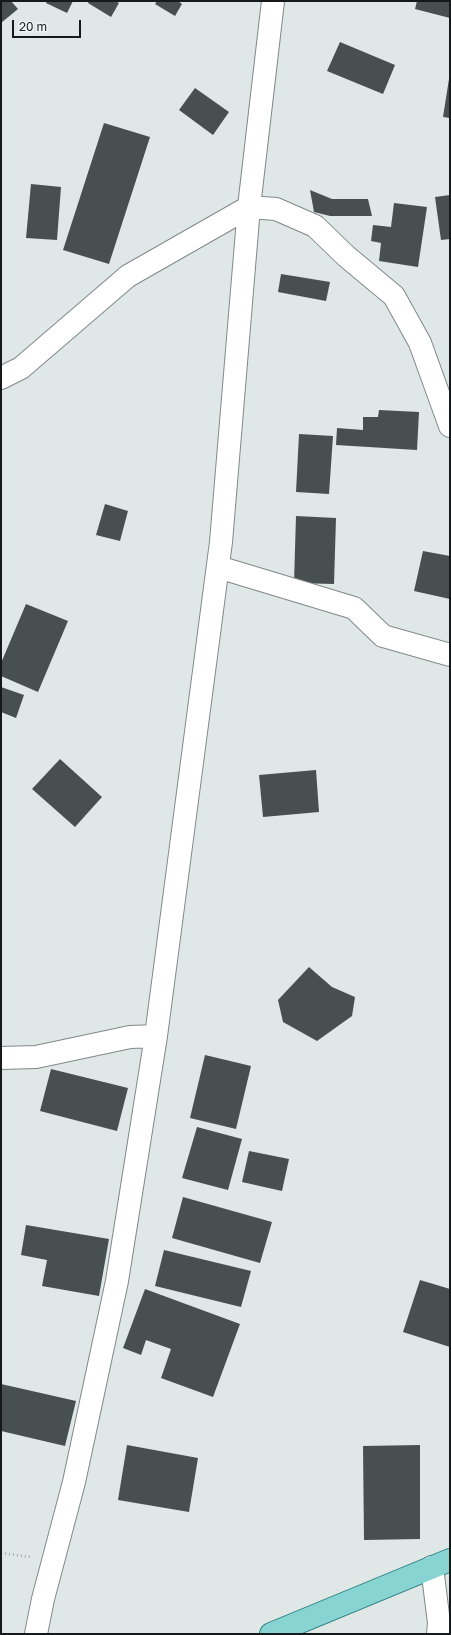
<!DOCTYPE html>
<style>
body{margin:0}
#map{position:relative;width:451px;height:1635px;overflow:hidden;background:#dfe8e7;font-family:"Golos Text",sans-serif}
canvas{display:block}
.frame{position:absolute;inset:0;border:2px solid #161919;pointer-events:none}
.scale{position:absolute;left:12px;top:20px;width:69px;height:18px;box-sizing:border-box;border:2px solid #161919;border-top:0;padding-left:5px;font-size:12px;line-height:14px;white-space:nowrap;color:#161919;-webkit-text-stroke:3px #ecf5f5;paint-order:stroke}
</style>
<div id="map">
<canvas width="451" height="1635"></canvas>
<div class="frame"></div>
<div class="scale">20 m</div>
</div>
<script>
const ctx = document.querySelector('canvas').getContext('2d');
ctx.lineJoin = 'round';
function fill(path, color) { ctx.fillStyle = color; ctx.fill(path, 'evenodd'); }
function trace(path, color, width, dash) { ctx.strokeStyle = color; ctx.lineWidth = width; ctx.lineCap = dash ? 'butt' : 'round'; ctx.setLineDash(dash || []); ctx.stroke(path); }
const building = new Path2D(`
 M1 1H11L18 9 1 23Z
 M47 1H73L67 13 46 3Z
 M89 1H115L119 3 111 17 88 3Z
 M157 1H178L182 4 175 16 155 4Z
 M417 1H450V18L415 9Z
 M340 42 395 65 383 94 327 71Z
 M449 79H450V118L443 117Z
 M195 88 229 112 213 135 179 110Z
 M104 123 150 137 109 264 63 250Z
 M31 184 61 187 57 240 26 238Z
 M310 190 332 199H368L372 216H330L314 212Z
 M450 195V239L441 240 435 197Z
 M394 203 427 207 418 267 379 261 381 243 371 241 373 225 391 227Z
 M281 274 330 282 326 301 278 292Z
 M379 410 419 412 417 450 336 445 337 428 363 430V417H378Z
 M299 434 333 436 329 494 296 492Z
 M105 504 128 511 120 541 96 535Z
 M296 516 336 518 334 584 294 583Z
 M423 551 450 556V599L414 591Z
 M26 604 68 621 38 692 1 676V663Z
 M1 687 24 695 16 718 1 712Z
 M60 759 102 797 75 827 32 789Z
 M316 770 319 812 263 817 259 775Z
 M309 967 332 987 355 997 352 1016 317 1041 283 1022 278 1000Z
 M205 1055 251 1066 236 1129 190 1118Z
 M51 1069 128 1088 117 1131 40 1111Z
 M197 1127 242 1139 228 1190 182 1178Z
 M249 1151 289 1159 282 1191 242 1182Z
 M183 1197 272 1222 260 1263 172 1238Z
 M26 1225 109 1239 99 1296 42 1286 47 1260 21 1255Z
 M164 1250 251 1271 241 1307 155 1286Z
 M420 1280 450 1289V1347L403 1332Z
 M145 1289 240 1324 213 1397 161 1378 171 1349 146 1340 141 1355 123 1348Z
 M1 1384 76 1401 65 1446 1 1431Z
 M127 1445 198 1458 189 1512 118 1500Z
 M420 1445V1539L364 1540 363 1446Z`);
const path = new Path2D(`
 M1 1553 31 1557`);
const minor = new Path2D(`
 M1 378 21 368 128 276 249 207 276 209 315 226 346 256 394 296 420 343 450 426
 M218 567 354 608 383 636 450 655
 M1 1058 36 1057 130 1037 156 1036
 M432 1567 439 1623 438 1634
 M36 1634 43 1599 74 1482 117 1281 156 1036 221 542 249 207 273 1`);
const major = new Path2D(`
 M271 1634 450 1560`);
fill(building, '#484f4f');
trace(minor, '#818988', 24);
trace(major, '#2c807f', 24);
trace(path, '#a2a9a8', 2.5, [1, 3]);
trace(minor, '#fff', 22);
trace(major, '#88d4d3', 22);
</script>
